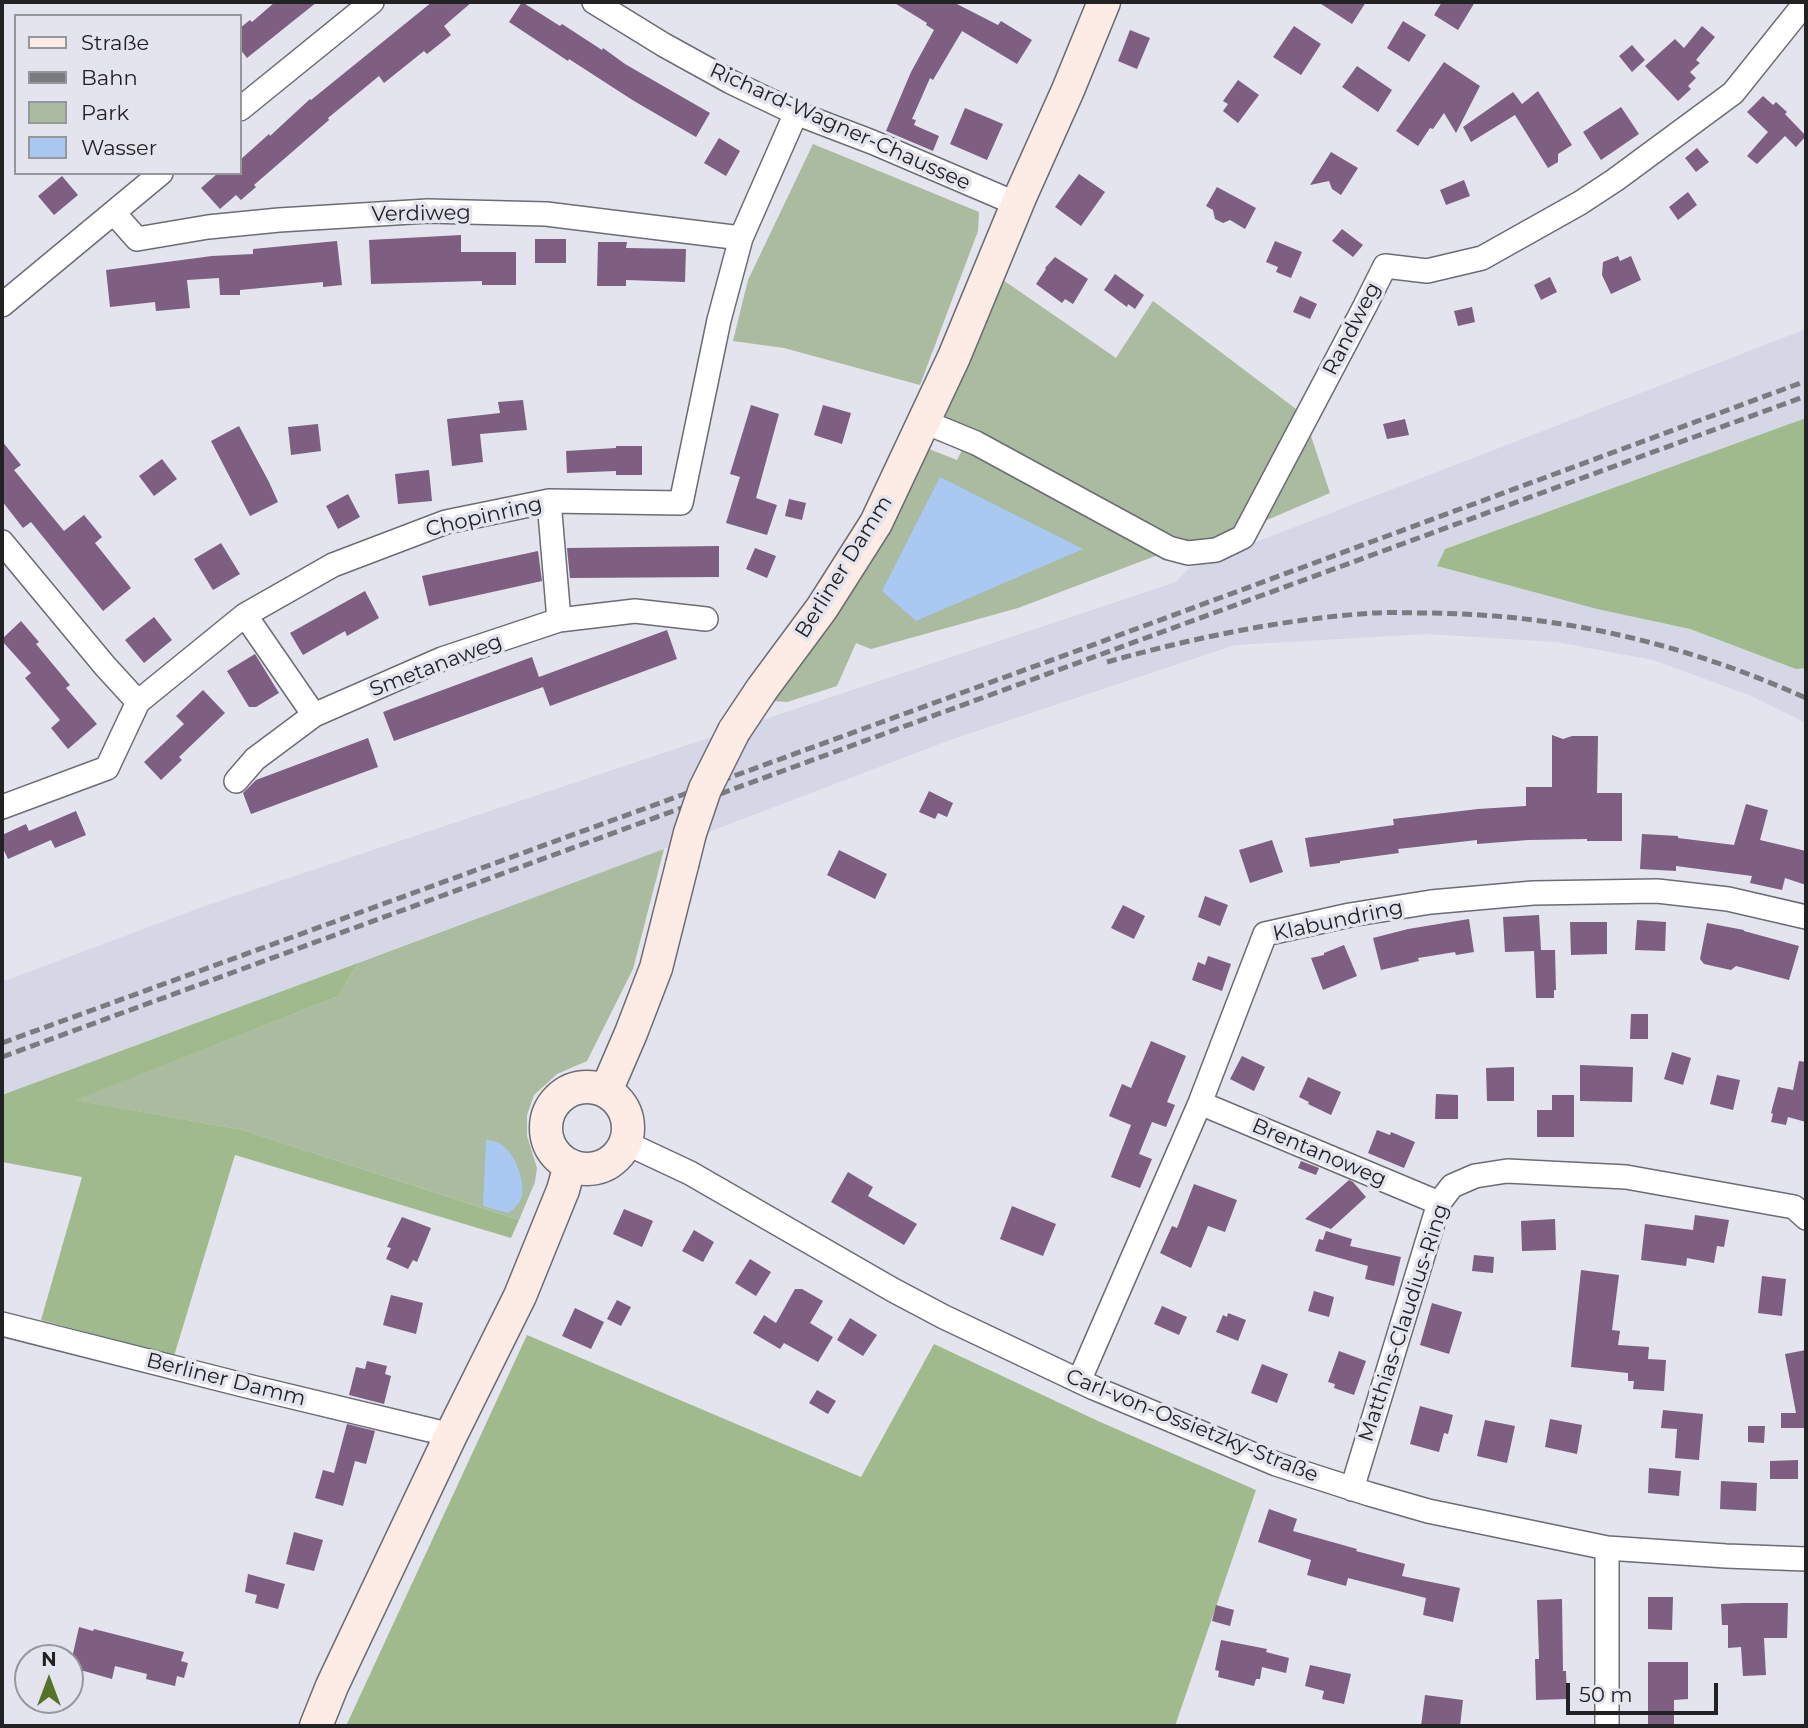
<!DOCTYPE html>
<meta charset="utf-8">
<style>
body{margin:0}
#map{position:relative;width:1808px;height:1728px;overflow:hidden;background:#e3e4ed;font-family:Montserrat,sans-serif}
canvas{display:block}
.frame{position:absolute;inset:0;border:4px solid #222225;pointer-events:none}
.legend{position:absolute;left:14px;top:14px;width:228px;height:161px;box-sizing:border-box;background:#e3e4ed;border:2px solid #96969d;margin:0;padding:9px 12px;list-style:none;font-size:21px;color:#222225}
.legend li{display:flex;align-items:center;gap:14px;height:35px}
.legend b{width:35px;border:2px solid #96969d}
.north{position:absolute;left:14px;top:1644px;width:70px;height:70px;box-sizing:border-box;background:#e3e4ed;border:2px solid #96969d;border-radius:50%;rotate:0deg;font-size:19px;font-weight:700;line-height:28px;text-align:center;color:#222225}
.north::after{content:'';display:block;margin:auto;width:24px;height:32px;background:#557227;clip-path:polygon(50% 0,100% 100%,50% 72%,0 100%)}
.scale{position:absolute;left:1566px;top:1683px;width:152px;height:32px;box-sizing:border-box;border:4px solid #222225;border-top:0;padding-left:9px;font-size:21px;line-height:24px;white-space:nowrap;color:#222225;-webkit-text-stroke:5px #e3e4ed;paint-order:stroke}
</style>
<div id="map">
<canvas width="1808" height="1728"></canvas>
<div class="frame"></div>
<ul class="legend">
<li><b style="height:9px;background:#fcece5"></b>Straße</li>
<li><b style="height:9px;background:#7a7b80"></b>Bahn</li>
<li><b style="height:19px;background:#aabb9f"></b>Park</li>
<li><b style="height:19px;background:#a9c8f2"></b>Wasser</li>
</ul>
<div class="north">N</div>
<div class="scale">50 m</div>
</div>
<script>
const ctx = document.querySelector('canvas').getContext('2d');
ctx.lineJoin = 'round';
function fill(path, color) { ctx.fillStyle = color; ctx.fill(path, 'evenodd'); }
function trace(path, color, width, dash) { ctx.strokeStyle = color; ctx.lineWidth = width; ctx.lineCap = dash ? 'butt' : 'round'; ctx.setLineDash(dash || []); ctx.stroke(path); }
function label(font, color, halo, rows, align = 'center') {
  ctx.font = font + ' Montserrat,sans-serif'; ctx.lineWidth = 7; ctx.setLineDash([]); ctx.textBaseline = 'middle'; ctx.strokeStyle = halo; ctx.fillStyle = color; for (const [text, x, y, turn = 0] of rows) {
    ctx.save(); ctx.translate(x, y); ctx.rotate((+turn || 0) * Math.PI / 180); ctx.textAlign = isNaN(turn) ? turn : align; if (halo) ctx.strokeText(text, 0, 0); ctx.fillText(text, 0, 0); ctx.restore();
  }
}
const built = new Path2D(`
 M1806 329V418L1445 549 1437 566 1597 609 1690 629 1796 669 1806 668V723L1749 695 1653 660 1556 642 1427 634 1235 645 950 740 664 849 2 1095V982L205 906 1176 582 1189 568Z`);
const green = new Path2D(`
 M813 144 979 212 978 231 920 385 784 348 733 341 748 280Z
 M1003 280 1116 358 1153 301 1304 415 1330 493 1239 532 1233 537 1190 544 943 417Z
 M964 446 1166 552 1018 608 871 649 856 643 837 686 787 702 773 701 867 569 912 485 929 449 957 460Z
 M664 849 633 969 587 1061 557 1074 534 1095 527 1115V1136L537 1168 535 1182 519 1220 243 1130 75 1100 339 996 358 963Z`);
const forest = new Path2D(`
 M1806 418V668L1796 669 1690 629 1597 609 1437 566 1445 549Z
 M358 963 339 996 76 1100 243 1130 519 1220 511 1238 235 1155 174 1356 41 1320 82 1177 2 1162V1095Z
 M527 1335 861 1477 934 1344 1098 1421 1256 1490 1175 1726H346Z`);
const water = new Path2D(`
 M940 477 1083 549 916 621 882 591Z
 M486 1140C492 1141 498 1141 502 1145 515 1154 525 1180 522 1196 520 1204 514 1209 508 1213L483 1206Z`);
const building = new Path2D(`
 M275 2H317L247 58 240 49V28L250 20 252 22Z
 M432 2H472L444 26 451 35 427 54 424 51 384 83 379 76 328 118 329 120 254 185 256 187 241 200 236 195 220 209 201 188 218 173H240V160L269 134 270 136 310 99 311 100Z
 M522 2 560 26 562 24 602 50 603 48 625 64 710 113 696 137 634 101 569 59 568 61 509 22Z
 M893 2H953L998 25 1001 21 1032 40 1017 64 962 31 933 80 930 78 912 119 916 120 914 125 939 136 933 151 886 131 911 72 934 30 926 25 927 23Z
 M1318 2H1366L1352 24Z
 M1442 2H1475L1458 30 1434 15Z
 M1403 21 1426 35 1409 62 1387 48Z
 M1294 26 1321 44 1301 75 1273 57Z
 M1702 26 1715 37 1696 60 1700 63 1690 72 1696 78 1688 86 1691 89 1678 101 1645 66 1675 39 1684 48Z
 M1130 30 1150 38 1137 69 1118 61Z
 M1632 45 1645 60 1632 72 1619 56Z
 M1444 62 1480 86 1456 133 1444 113 1433 129 1430 128 1418 146 1396 131Z
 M1357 66 1392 90 1378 112 1342 87Z
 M1238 80 1259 95 1238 123 1223 111 1228 104 1223 101Z
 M1538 91 1572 145 1558 154V162L1548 168 1515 115 1471 142 1463 127 1513 92 1522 104Z
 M1763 96 1773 105 1776 102 1787 112 1785 114 1806 136 1796 147 1785 136 1757 164 1747 156 1768 132 1747 112Z
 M1621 107 1639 134 1601 160 1583 132Z
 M965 108 1003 124 987 160 950 144Z
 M719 138 740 151 726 176 704 163Z
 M1697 148 1709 162 1696 172 1685 158Z
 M1331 152 1358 168 1341 195 1332 189 1329 181 1310 185Z
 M1079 174 1105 192 1081 226 1055 207Z
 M62 176 78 195 54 215 38 196Z
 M1464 180 1470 196 1446 205 1440 190Z
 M1217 187 1256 208 1245 229 1230 220 1223 223 1215 219 1213 210 1206 206Z
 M1688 192 1697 205 1678 220 1669 207Z
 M1342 229 1363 245 1353 257 1332 241Z
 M461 235V252H516V285H482V281L371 284 369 240Z
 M535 239H566V263H535Z
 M337 241 342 285 323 287V282L240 290V295H220L219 278 187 280 190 308 156 311 155 302 110 307 106 270 212 256 253 254V249Z
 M1275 241 1302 252 1291 278 1276 272 1278 267 1266 262Z
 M598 242H627L626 248 686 249 685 282 626 280V286H597Z
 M1618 256 1620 261 1631 256 1641 280 1611 294 1602 275 1603 262Z
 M1055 257 1088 279 1073 304 1065 299 1062 303 1036 284 1046 269 1045 268Z
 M1115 274 1144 295 1135 309 1128 304 1127 307 1104 290Z
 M1550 277 1557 292 1541 300 1534 285Z
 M1300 296 1317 304 1310 319 1293 312Z
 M1472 307 1475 322 1458 326 1454 311Z
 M523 400 527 430 480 434 483 462 452 466 447 419 500 413 498 402Z
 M751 405 779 414 756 498 777 505 767 535 726 523 740 477 730 474Z
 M823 405 851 413 842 444 814 435Z
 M1405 419 1409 435 1387 439 1383 424Z
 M318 424 321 451 291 455 288 427Z
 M239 426 269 482 278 502 250 516 211 441Z
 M2 441 21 465 14 470 64 531 84 515 102 537 95 543 131 588 103 611 31 522 23 528 2 501Z
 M616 446H642V475H616V471L567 473 566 451 616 448Z
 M162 459 177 479 154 496 139 476Z
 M429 470 432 501 398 504 395 474Z
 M348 494 360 517 338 529 326 506Z
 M789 499 806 503 802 520 785 516Z
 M221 543 240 574 213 590 194 559Z
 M719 546V577L570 578 567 548Z
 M755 548 776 556 767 578 746 569Z
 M538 551 542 581 429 606 422 576Z
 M365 591 379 618 347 636 345 631 303 655 290 633Z
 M154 617 172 640 144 663 125 640Z
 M21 621 39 642 36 644 70 685 66 688 97 724 68 749 51 728 60 720 25 678 31 673 2 641V639Z
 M667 630 677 659 550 706 543 687 394 741 383 712 532 657 539 677Z
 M255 654 279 693 256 707H249L227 671Z
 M203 690 225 713 179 757 182 760 161 780 144 762 184 724 176 716Z
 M1552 735 1563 739 1572 736H1598L1597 793H1622V841H1587V839L1528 840 1477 844V840L1398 849 1399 853 1340 861V863L1310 867 1305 838 1394 825 1393 819 1478 809 1526 806V787H1552Z
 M368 738 378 767 251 814 243 793 256 780Z
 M929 791 953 803 947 817 938 813 935 819 919 812Z
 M1746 804 1768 810 1760 840 1806 851V885L1785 878 1782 890 1750 883 1752 876 1676 866V871L1640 869 1642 834 1678 836V838L1734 845Z
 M76 811 86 835 55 848 51 840 8 859 2 846V835L26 824 29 831Z
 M1272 840 1283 872 1250 883 1239 850Z
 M839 850 887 874 875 899 827 875Z
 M1205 896 1228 905 1220 926 1198 917Z
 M1123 905 1145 916 1134 939 1111 928Z
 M1539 915 1541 950H1555L1556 990H1554V998H1536L1534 951 1505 952 1503 917Z
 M1469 919 1474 952 1456 955 1455 952 1418 958 1419 961 1381 970 1373 938 1408 929Z
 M1637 920 1666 922 1665 951 1635 950Z
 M1570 922H1607V954L1571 955Z
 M1707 923 1744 930V931L1799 946 1789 980 1736 966 1731 970 1704 964 1700 959Z
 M1344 945 1357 976 1323 990 1311 958 1324 955V953Z
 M1208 956 1231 964 1222 991 1192 980 1198 962 1205 965Z
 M1631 1014H1648V1039H1630Z
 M1151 1041 1186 1056 1167 1102 1175 1105 1166 1127 1152 1122 1139 1154 1152 1159 1140 1188 1111 1177 1131 1125 1109 1116 1122 1084 1131 1088Z
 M1672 1052 1691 1058 1683 1085 1664 1079Z
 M1242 1056 1265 1067 1254 1091 1230 1079Z
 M1799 1061 1806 1062V1122L1788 1117 1786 1125 1771 1122 1773 1114 1771 1113 1778 1087 1793 1090Z
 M1580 1065 1633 1067 1632 1102 1580 1101Z
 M1514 1067V1101H1487L1486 1068Z
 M1717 1075 1740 1080 1733 1110 1710 1104Z
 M1308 1077 1341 1092 1331 1115 1308 1104 1309 1102 1299 1097Z
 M1436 1094 1458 1095V1119H1435Z
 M1552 1095H1574V1137H1537V1110H1552Z
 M1377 1130 1390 1135 1391 1132 1415 1142 1404 1168 1368 1153Z
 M1301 1161 1319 1168 1316 1175 1298 1168Z
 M848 1172 873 1187 868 1196 917 1224 904 1245 831 1202Z
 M1349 1180 1353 1182 1366 1197 1331 1229 1305 1219Z
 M1194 1184 1237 1200 1225 1232 1208 1226 1191 1268 1160 1253 1172 1226 1177 1228Z
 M1012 1206 1056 1224 1043 1256 1000 1239Z
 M624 1209 653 1221 642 1247 613 1234Z
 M1695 1215 1729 1220 1724 1247 1717 1246 1714 1263 1687 1258 1686 1266 1641 1260 1645 1224 1693 1230Z
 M402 1217 431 1228 417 1262 413 1260 408 1269 386 1259 391 1248 387 1247Z
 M1555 1219 1556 1250 1522 1251 1521 1221Z
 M694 1230 714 1242 703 1262 682 1251Z
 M1326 1231 1352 1239 1350 1246 1401 1257 1394 1286 1365 1279 1368 1266 1315 1251 1319 1239 1323 1240Z
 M1474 1255 1494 1257 1493 1273 1472 1271Z
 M750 1259 771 1272 756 1296 735 1283Z
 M1581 1270 1619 1275 1612 1330 1620 1331 1618 1345 1649 1347 1648 1359 1666 1360 1664 1391 1633 1389 1634 1381H1628V1373L1571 1367Z
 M1762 1276 1786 1279 1782 1316 1758 1313Z
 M795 1289H802L823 1301 810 1323 833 1337 818 1362 784 1343 780 1349 753 1333 764 1315 776 1323Z
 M1314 1291 1334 1297 1329 1317 1308 1311Z
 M391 1295 423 1303 416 1334 383 1325Z
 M617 1300 631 1307 621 1326 607 1319Z
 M1432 1303 1462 1312 1449 1354 1420 1345Z
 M1162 1306 1187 1317 1179 1335 1154 1324Z
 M575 1308 604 1322 591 1349 562 1336Z
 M1228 1313 1246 1320 1238 1341 1216 1332 1223 1315 1227 1317Z
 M850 1318 877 1335 863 1356 837 1340Z
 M1806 1350V1428H1781V1413H1796L1785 1354Z
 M1339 1351 1366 1361 1354 1395 1334 1388 1335 1384 1328 1382Z
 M367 1361 387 1366 385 1374 391 1376 384 1404 349 1395 356 1367 365 1369Z
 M1262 1364 1288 1374 1277 1403 1251 1393Z
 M817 1390 836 1401 828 1414 809 1403Z
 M1420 1406 1453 1415 1448 1434 1444 1433 1439 1452 1410 1444Z
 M1663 1410 1703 1414 1699 1460 1675 1458 1677 1429 1661 1428Z
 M1550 1419 1582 1425 1577 1454 1545 1447Z
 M1485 1420 1515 1426 1507 1463 1477 1456Z
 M347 1424 375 1431 366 1464 355 1461 343 1506 315 1498 323 1470 334 1473Z
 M1748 1426H1765L1764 1443 1748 1442Z
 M1798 1460V1479H1770V1461Z
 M1649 1468 1681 1471 1679 1496 1648 1493Z
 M1721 1481 1757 1483 1756 1511 1720 1509Z
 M1269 1509 1297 1519 1293 1531 1357 1549 1356 1551 1405 1564 1402 1576 1460 1588 1453 1622 1423 1615 1426 1598 1348 1578 1346 1586 1307 1575 1311 1560 1258 1542Z
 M294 1532 323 1540 314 1571 286 1564Z
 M248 1574 285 1584 278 1609 255 1603 257 1595 245 1592Z
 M1648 1597H1673L1672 1630 1648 1629Z
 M1562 1599 1563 1671H1566L1567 1699 1536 1700 1535 1659H1539L1537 1600Z
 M1744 1603H1788L1787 1638H1764L1766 1675 1743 1676 1741 1647 1728 1648V1625H1722L1721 1604Z
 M1216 1605 1234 1610 1230 1626 1212 1621Z
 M79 1627 93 1631 94 1629 184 1652 181 1661 188 1663 184 1678 177 1676 175 1686 146 1679 147 1674 115 1666 112 1679 70 1667Z
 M1221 1640 1267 1649 1266 1652 1289 1658 1286 1673 1262 1667 1260 1679H1256L1254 1686 1218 1677 1219 1671 1215 1670Z
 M1648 1662H1688V1699L1674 1700V1726H1648Z
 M1310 1665 1351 1674 1344 1704 1322 1699 1324 1691 1305 1686Z
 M1425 1695 1463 1700 1460 1726H1421Z`);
const street = new Path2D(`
 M594 2 664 45 731 82 796 113 872 142 1017 204
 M240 109 372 2
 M114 213 137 239 208 227 279 220 428 211 546 214 741 238
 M2 305 161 173
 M925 422 976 443 1169 548 1188 553 1216 550 1243 537 1365 306 1385 266 1427 271 1482 258 1580 203 1615 180 1733 93 1806 2
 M549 501 559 620
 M2 542 105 666 138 702
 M245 615 314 715
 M236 781 255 759 314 715 442 659 559 620 635 611 706 619
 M2 807 107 768 138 702 245 615 333 565 446 522 549 501 681 503 719 320 741 238 796 113
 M1200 1103 1439 1203
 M626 1143 690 1173 893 1290 944 1317 1094 1388 1276 1464 1369 1494 1428 1511 1607 1548 1726 1556 1806 1559
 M2 1324 243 1385 451 1435
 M1079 1381 1200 1103 1265 934 1350 915 1431 902 1533 893 1657 891 1728 899 1806 917
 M1352 1489 1439 1203 1452 1186 1475 1176 1507 1171 1626 1177 1794 1207 1806 1218
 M1607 1548V1726`);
const secondary = new Path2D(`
 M734 731 762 689 822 608 876 523 954 357 1021 195 1068 90 1104 2
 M546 1128a41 41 0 1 1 82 0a41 41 0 1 1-82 0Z
 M606 1091 631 1033 656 968 682 865
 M316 1726 332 1686 450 1437 520 1296 563 1190 570 1165`);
const rail = new Path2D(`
 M1107 662C1193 638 1283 619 1373 613 1390 612 1408 613 1426 613 1561 614 1683 643 1806 698
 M2 1043 1071 653 1806 381
 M2 1057 1806 396`);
const secondaryBridge = new Path2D(`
 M682 865 690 833 705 789 734 731`);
const streetNames = [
 ["Richard-Wagner-Chaussee",840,127,24],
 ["Verdiweg",421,214,-1],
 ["Randweg",1352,329,-63],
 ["Chopinring",484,517,-13],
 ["Berliner Damm",844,567,-58],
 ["Smetanaweg",436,666,-21],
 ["Klabundring",1338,921,-12],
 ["Brentanoweg",1319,1153,23],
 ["Matthias-Claudius-Ring",1404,1323,-72],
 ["Berliner Damm",226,1380,14],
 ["Carl-von-Ossietzky-Straße",1192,1426,22]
];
fill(built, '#d5d7e7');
fill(green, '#aabb9f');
fill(forest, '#a0ba8e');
fill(water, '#a9c8f2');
fill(building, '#7e5e81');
trace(street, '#6b6c74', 26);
trace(secondary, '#6b6c74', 35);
trace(street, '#fff', 23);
trace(secondary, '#fcece5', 32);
trace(rail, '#7a7b80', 5, [10, 5]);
trace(secondaryBridge, '#6b6c74', 35, []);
trace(secondaryBridge, '#fcece5', 32);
label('21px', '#222225', '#e3e4ed', streetNames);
</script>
